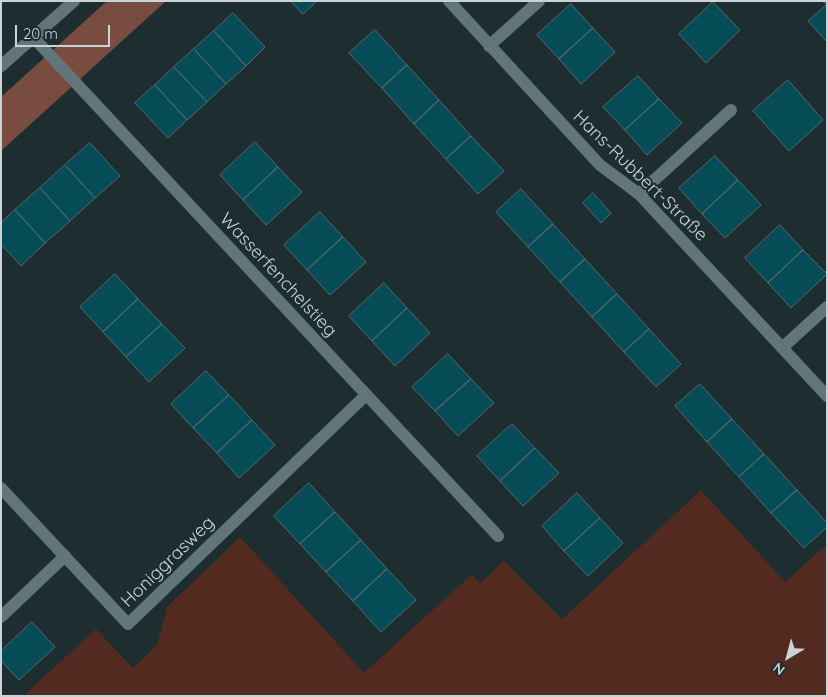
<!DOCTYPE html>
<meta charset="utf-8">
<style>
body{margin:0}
#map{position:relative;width:828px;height:697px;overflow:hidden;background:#1d2d30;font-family:Quicksand,sans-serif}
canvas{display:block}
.frame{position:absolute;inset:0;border:2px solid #cad4d6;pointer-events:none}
.north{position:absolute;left:763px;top:632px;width:50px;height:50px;-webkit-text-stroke:4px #1d2d30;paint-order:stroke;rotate:217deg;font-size:14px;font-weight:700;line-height:20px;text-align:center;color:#cad4d6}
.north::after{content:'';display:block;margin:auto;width:18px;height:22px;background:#cad4d6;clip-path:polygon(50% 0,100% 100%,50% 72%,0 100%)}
.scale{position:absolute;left:15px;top:25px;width:95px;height:22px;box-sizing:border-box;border:2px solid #cad4d6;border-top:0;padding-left:6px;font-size:15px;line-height:18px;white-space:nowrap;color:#cad4d6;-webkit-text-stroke:4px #1d2d30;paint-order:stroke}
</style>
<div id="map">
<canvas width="828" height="697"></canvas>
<div class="frame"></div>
<div class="north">N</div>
<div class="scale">20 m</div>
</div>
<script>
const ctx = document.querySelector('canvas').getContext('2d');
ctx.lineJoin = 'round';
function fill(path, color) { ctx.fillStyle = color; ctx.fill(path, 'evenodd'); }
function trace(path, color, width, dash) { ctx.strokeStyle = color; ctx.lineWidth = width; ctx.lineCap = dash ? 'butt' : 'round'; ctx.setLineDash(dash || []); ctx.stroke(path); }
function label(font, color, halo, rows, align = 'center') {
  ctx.font = font + ' Quicksand,sans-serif'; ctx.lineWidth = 4; ctx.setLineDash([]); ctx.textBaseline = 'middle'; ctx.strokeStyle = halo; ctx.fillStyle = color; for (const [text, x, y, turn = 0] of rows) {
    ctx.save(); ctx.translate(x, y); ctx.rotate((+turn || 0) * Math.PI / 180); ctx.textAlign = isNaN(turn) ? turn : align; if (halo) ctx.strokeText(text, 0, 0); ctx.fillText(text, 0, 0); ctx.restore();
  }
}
const green = new Path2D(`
 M701 490 785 582 827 544V696H23L96 629 133 668 157 645 167 607 240 537 364 673 472 574 480 583 504 561 562 619Z`);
const forest = new Path2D(`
 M107 1H166L1 151V97Z`);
const building = new Path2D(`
 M291 1H317L303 14Z
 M823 1H827V42L808 21 826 5Z
 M713 2 740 30 706 63 679 34Z
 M571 4 593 28 559 59 537 35Z
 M233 13 265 47 246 66 214 31Z
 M593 28 615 52 581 84 559 59Z
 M375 30 407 65 382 88 349 53Z
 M214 31 246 66 226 84 194 49Z
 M194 49 226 84 207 102 174 67Z
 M407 65 439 100 414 124 382 88Z
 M174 67 207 102 187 120 155 85Z
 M638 76 659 99 625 130 603 107Z
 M788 80 823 120 789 151 753 111Z
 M155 85 187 120 168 138 135 103Z
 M659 99 682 123 647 155 625 130Z
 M439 100 471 136 446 159 414 124Z
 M471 136 504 171 478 194 446 159Z
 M255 142 278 167 243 200 220 175Z
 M90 143 120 176 95 198 65 165Z
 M715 156 738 180 702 214 679 188Z
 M65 165 95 198 70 221 40 188Z
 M278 167 302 192 266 225 243 200Z
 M738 180 761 205 725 238 702 214Z
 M40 188 70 221 45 243 15 210Z
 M521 189 553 224 528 247 496 212Z
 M593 193 611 213 601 223 583 203Z
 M15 210 45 243 21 266 1 244V223Z
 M320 212 343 237 307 270 284 245Z
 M553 224 585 259 560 282 528 247Z
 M780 225 803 250 768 283 745 258Z
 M343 237 366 262 330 295 307 270Z
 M803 250 827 274 791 308 768 283Z
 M585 259 617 294 592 317 560 282Z
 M115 274 138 299 103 332 80 307Z
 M384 283 407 308 372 341 349 316Z
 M617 294 649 329 624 352 592 317Z
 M138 299 162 324 126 357 103 332Z
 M407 308 430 333 395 366 372 341Z
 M162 324 185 348 149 382 126 357Z
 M649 329 681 364 656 387 624 352Z
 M448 354 471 379 435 411 412 387Z
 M206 371 229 395 193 428 171 404Z
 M471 379 494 403 458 436 435 411Z
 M700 384 732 419 707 442 675 406Z
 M229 395 252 420 217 453 193 428Z
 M732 419 764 454 739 477 707 442Z
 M252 420 275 445 239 478 217 453Z
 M512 424 535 448 500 481 477 456Z
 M535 448 559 473 523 506 500 481Z
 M764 454 797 490 771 513 739 477Z
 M309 483 335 512 300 544 274 516Z
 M797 490 827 523V527L804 548 771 513Z
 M577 493 600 518 564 551 542 526Z
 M335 512 361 540 326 572 300 544Z
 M600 518 623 543 588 576 564 551Z
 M361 540 387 569 353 601 326 572Z
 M387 569 416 600 381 632 353 601Z
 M32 622 55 647 19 680 1 661V651Z`);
const minor = new Path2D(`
 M449 1 600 165 639 194 827 396
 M34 38 498 536
 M489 46 539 1
 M1 66 74 1
 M639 194 731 110
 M782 348 827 307
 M1 488 128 624 366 395
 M1 617 65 556`);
const streetNames = [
 ["Hans-Rubbert-Straße",640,176,44],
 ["Wasserfenchelstieg",278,275,47],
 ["Honiggrasweg",168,562,-44]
];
fill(green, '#532a20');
fill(forest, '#794c41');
fill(building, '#054c56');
trace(building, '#586a6d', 1);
trace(minor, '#627578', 12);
label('18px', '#cad4d6', '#1d2d30', streetNames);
</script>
